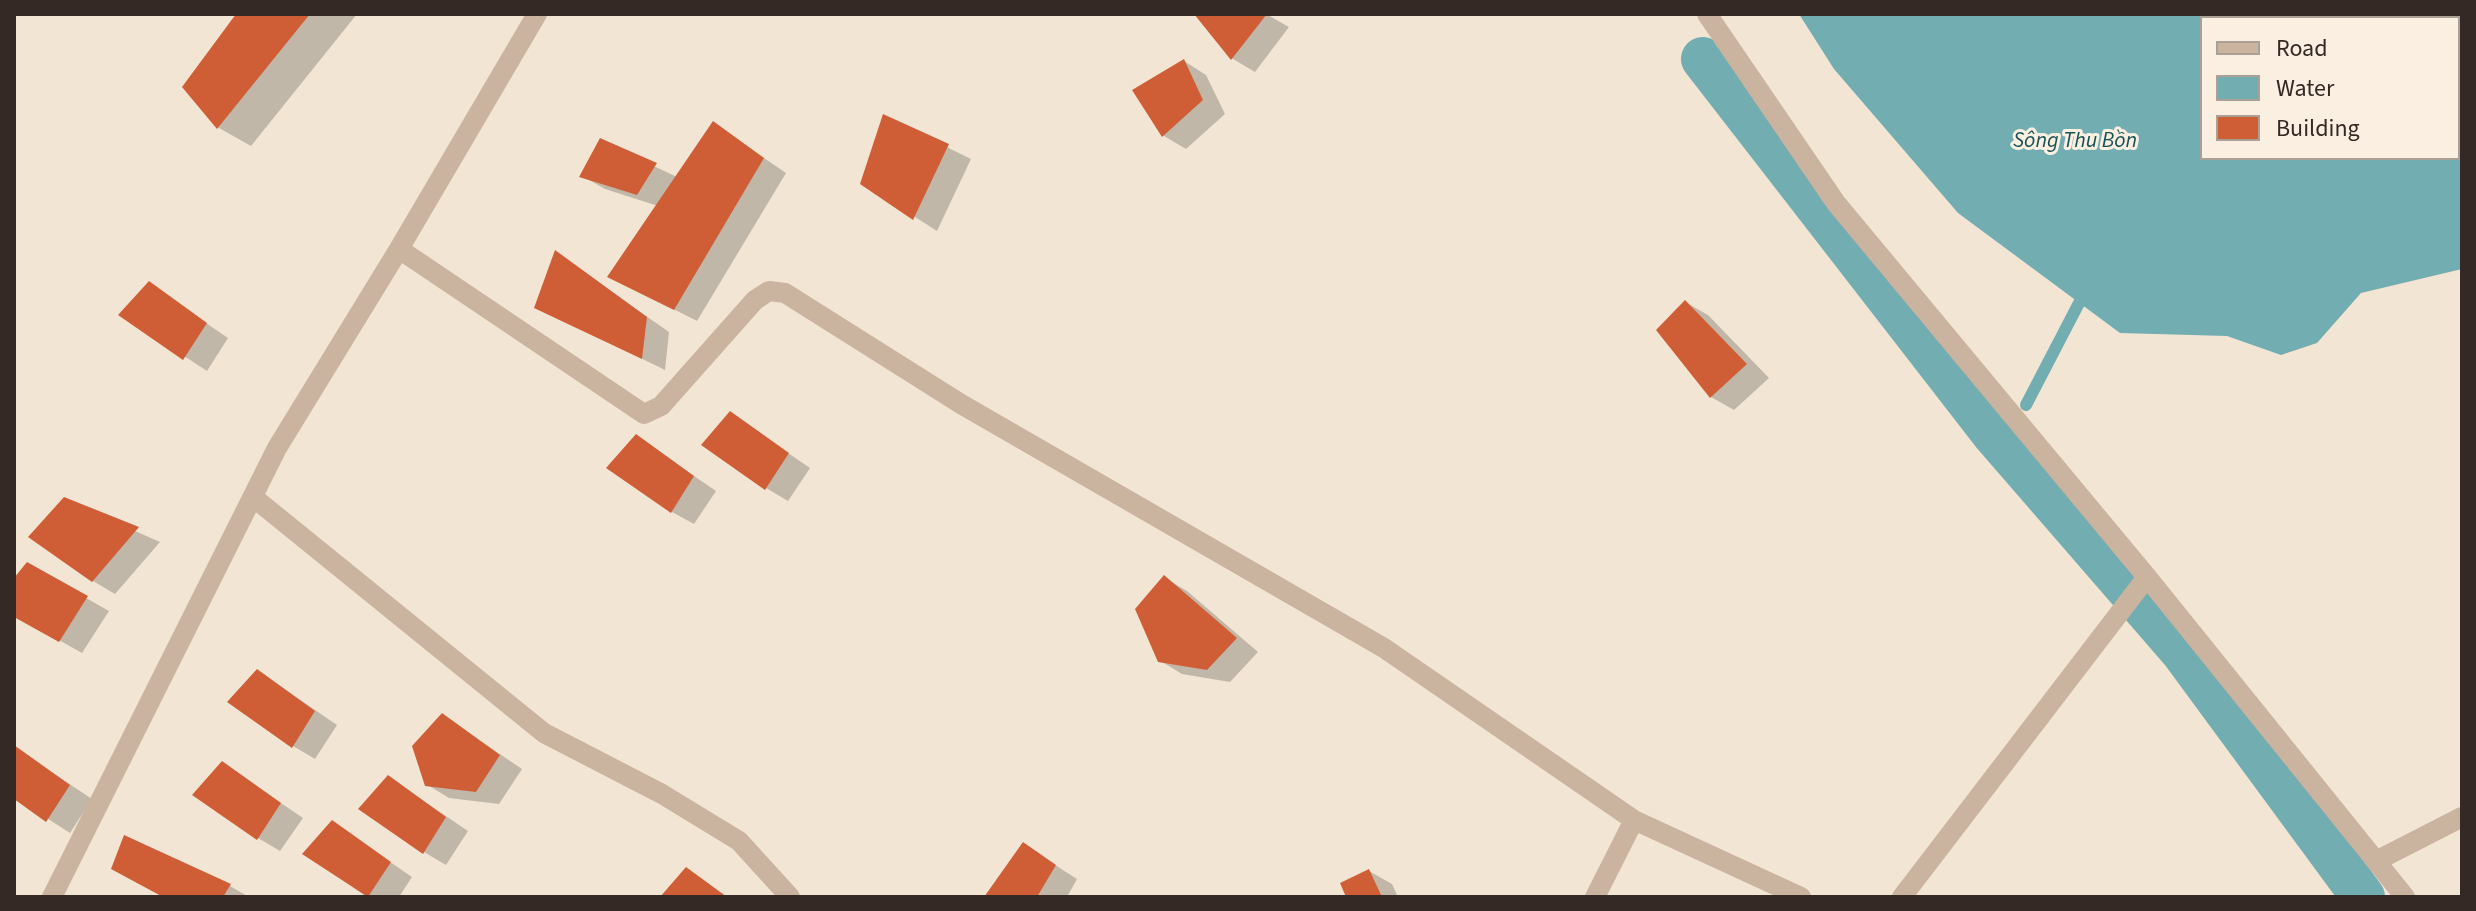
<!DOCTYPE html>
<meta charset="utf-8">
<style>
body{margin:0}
#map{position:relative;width:2476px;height:911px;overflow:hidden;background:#f2e5d4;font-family:"Source Sans 3",sans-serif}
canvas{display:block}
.frame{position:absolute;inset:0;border:16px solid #342924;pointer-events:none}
.legend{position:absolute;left:2200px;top:16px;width:260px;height:144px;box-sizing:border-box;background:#faefe1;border:2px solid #aba095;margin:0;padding:10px 14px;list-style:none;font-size:24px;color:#342924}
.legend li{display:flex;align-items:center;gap:16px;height:40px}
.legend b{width:40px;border:2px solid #aba095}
</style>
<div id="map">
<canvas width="2476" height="911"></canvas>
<div class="frame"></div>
<ul class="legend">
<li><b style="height:10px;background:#cab4a0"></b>Road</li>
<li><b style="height:22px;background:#72adb1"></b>Water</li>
<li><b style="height:22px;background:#cf5e36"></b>Building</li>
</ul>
</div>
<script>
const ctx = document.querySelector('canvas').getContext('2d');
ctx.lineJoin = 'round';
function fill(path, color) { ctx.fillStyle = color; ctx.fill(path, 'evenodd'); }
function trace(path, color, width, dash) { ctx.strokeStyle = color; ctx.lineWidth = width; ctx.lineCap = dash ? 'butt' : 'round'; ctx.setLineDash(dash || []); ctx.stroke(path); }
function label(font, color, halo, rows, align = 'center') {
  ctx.font = font + ' "Source Sans 3",sans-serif'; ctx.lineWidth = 6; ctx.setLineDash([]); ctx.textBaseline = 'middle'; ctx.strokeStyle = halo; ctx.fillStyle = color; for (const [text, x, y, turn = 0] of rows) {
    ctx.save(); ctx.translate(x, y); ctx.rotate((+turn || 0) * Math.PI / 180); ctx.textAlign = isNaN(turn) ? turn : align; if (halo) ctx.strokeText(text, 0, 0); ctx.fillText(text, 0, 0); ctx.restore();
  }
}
const water = new Path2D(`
 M1799 14H2462V269L2361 293 2317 343 2281 355 2227 336 2120 333 1958 213 1834 69ZM2202 18H2458V158H2202Z`);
const shadow = new Path2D(`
 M239 14H357L251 146 219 128 184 87Z
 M1197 14H1266L1289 27 1255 72 1233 59Z
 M1184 61 1206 75 1225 114 1186 149 1164 136 1134 90Z
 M884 116 971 159 937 231 862 183Z
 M714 124 786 173 697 321 610 277 658 206 605 189 582 176 601 141 677 177Z
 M556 253 669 332 665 370 536 307Z
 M149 284 228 338 207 371 121 315Z
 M1685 302 1708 315 1769 378 1734 410 1711 397Z
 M731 414 810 468 788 501 766 488Z
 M637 437 716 491 694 524 672 512Z
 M65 500 160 542 115 594 93 581Z
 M28 565 109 611 82 653 14 615V581Z
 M1165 578 1187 591 1258 652 1230 682 1182 674 1159 660Z
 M258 671 337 725 315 759 293 746Z
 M442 715 522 769 499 804 449 798 426 784Z
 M14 747 92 799 70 833 14 797Z
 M222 763 303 818 280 851 258 838Z
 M388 777 468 831 446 865 424 852Z
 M332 822 412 877 399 897H367L305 854Z
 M125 838 230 886 249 897H165Z
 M1024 845 1077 879 1067 897H988Z
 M1369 871 1392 884 1398 897H1348Z`);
const stream = new Path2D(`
 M2026 405 2079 303 2090 294`);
const canal = new Path2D(`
 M1703 59 1993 433 2182 651 2363 897`);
const building = new Path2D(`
 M236 14H310L217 129 182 87Z
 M1194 14H1267L1231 60Z
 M1184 59 1203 100 1162 137 1132 90Z
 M883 114 949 144 913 220 860 184Z
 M713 121 764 158 674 310 607 277Z
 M600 138 657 163 637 195 579 177Z
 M555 250 647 317 642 359 534 308Z
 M149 281 207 323 183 360 118 315Z
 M1685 300 1747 364 1710 398 1656 330Z
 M730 411 789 453 765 490 701 445Z
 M636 434 694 476 671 513 606 468Z
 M64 497 139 527 92 582 28 537Z
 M27 562 88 596 59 642 14 617V578Z
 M1164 575 1237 638 1207 670 1158 662 1135 609Z
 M257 669 315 711 292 748 227 702Z
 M442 713 500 755 476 792 425 786 412 746Z
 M14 745 70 785 46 822 14 799Z
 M222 761 281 803 257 840 192 795Z
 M388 775 446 817 423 854 358 809Z
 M332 820 391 862 368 897 302 854Z
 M124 835 231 884 223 897H163L111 869Z
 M1023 842 1056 865 1037 897H984Z
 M686 867 727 897H660Z
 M1369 869 1382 897H1346L1340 883Z`);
const street = new Path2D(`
 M1707 14 1836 203 2147 577 2405 897
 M399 249 644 414 661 406 755 300 769 291 785 293 961 404 1384 648 1634 820 1801 897
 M253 497 544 733 662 794 739 841 790 897
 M2378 860 2462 817
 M52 897 277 448 399 249 537 14
 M1595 897 1634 820
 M1902 897 2147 577`);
const waterNames = [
 ["Sông Thu Bồn",2075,142]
];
fill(water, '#72adb1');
fill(shadow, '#0003');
trace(stream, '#72adb1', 12);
trace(canal, '#72adb1', 44);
fill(building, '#cf5e36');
trace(street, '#cab4a0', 20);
label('italic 22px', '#175257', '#faefe1', waterNames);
</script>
